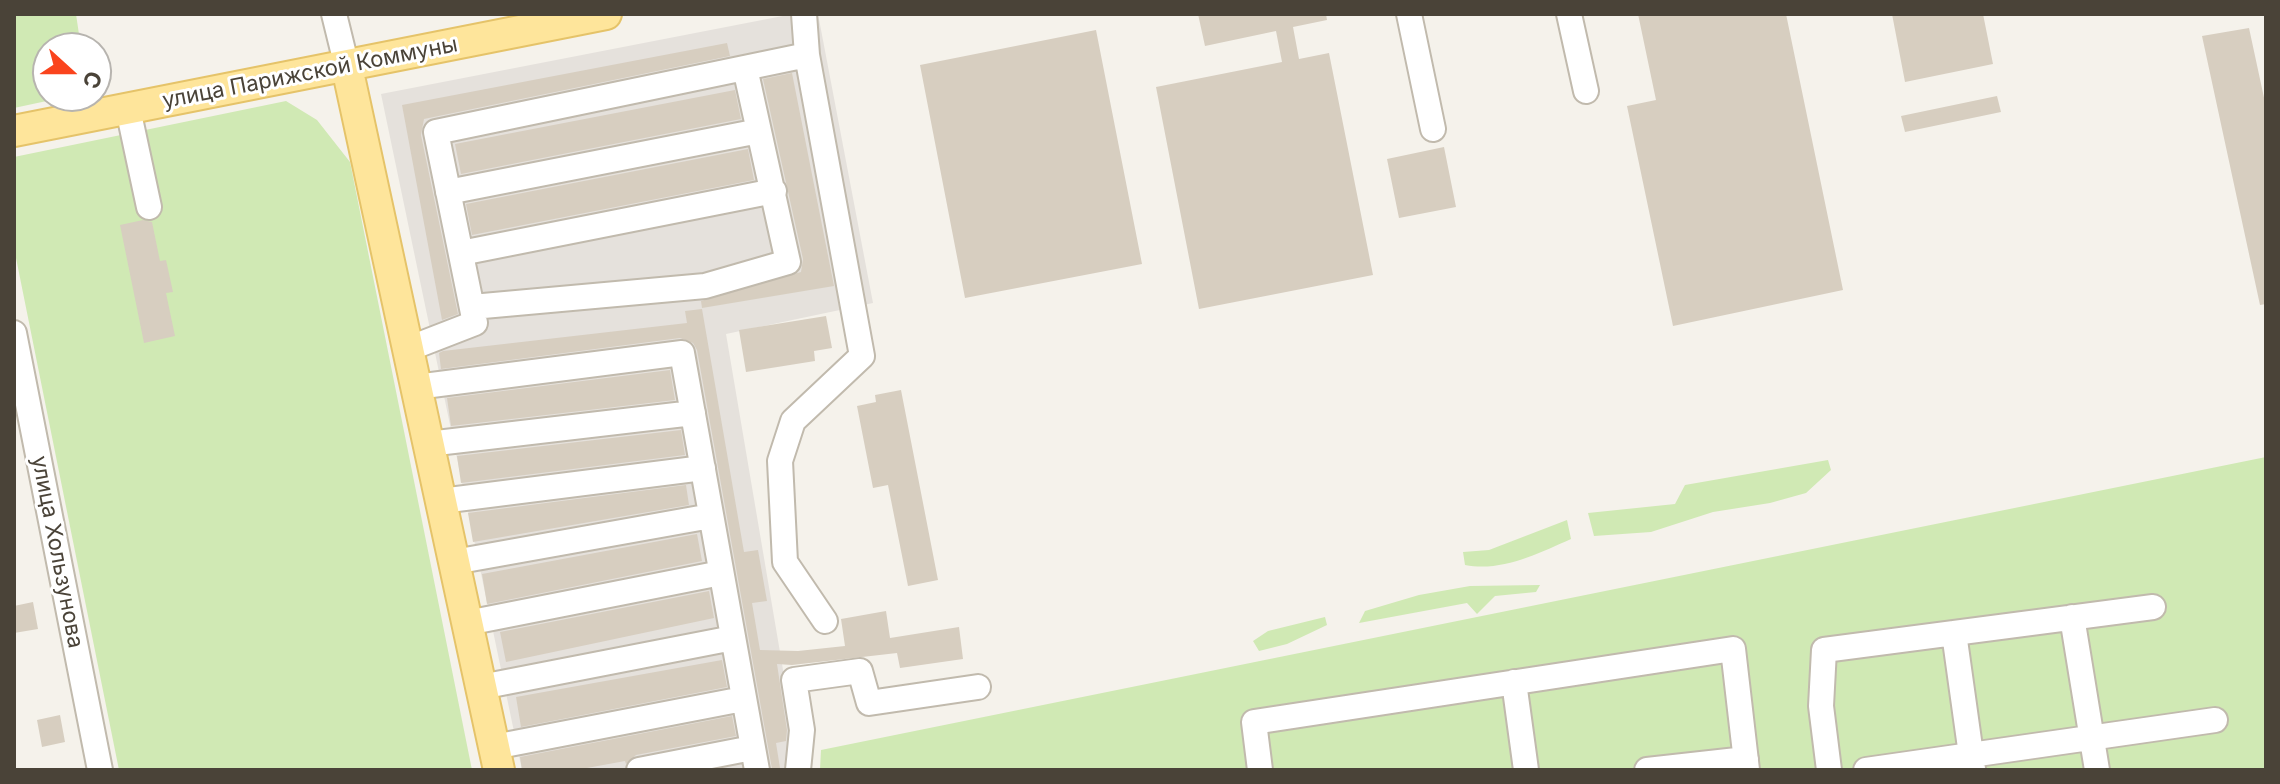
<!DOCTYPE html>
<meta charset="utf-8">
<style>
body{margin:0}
#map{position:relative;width:2280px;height:784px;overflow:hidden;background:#f5f2eb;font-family:Inter,sans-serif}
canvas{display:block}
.frame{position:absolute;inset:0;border:16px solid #4a4338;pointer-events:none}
.north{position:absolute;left:32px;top:32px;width:80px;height:80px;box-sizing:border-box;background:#fff;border:2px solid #b7b4af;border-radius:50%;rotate:111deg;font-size:22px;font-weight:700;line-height:32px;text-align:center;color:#4a4338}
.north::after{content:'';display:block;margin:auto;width:28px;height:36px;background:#fa441d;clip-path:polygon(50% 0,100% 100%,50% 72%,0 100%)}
</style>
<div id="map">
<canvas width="2280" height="784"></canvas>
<div class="frame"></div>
<div class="north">С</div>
</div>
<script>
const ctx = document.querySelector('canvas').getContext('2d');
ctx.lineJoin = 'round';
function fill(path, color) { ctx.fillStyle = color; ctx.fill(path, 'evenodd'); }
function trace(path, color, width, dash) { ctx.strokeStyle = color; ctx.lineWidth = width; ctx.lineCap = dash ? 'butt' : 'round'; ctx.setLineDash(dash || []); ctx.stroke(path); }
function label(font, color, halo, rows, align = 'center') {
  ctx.font = font + ' Inter,sans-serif'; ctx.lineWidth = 6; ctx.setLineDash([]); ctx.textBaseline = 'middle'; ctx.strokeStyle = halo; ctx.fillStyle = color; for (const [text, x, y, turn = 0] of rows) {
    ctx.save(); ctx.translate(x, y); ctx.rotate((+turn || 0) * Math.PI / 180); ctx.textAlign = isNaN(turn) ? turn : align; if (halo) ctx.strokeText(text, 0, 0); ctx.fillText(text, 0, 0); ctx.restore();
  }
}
const industrial = new Path2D(`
 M793 14H818L873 303 726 334 800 770H522L381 94Z`);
const green = new Path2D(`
 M14 14H76L81 48H48V96H70L14 108Z
 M286 101 317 120 350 162 472 770H119L14 248V157Z
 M2266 457V770H820L821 750Z
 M1828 460 1831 470 1806 493 1770 503 1713 512 1651 532 1594 536 1588 513 1675 504 1685 485Z
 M1567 520 1571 539C1537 554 1502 572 1465 565L1463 552 1489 550Z
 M1540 585 1536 592 1495 596 1477 614 1467 603 1359 623 1365 611 1419 595 1470 586Z
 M1325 617 1327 625 1287 644 1259 651 1253 641 1268 631Z`);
const building = new Path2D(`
 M1198 14H1326L1327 20 1293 27 1299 59 1329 53 1373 275 1199 309 1156 87 1282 62 1276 31 1205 46Z
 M1638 14H1786L1843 290 1673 326 1627 106 1656 100Z
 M1892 14H1983L1993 64 1905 82Z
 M2249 28 2266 107V304L2260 305 2202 36Z
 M1096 30 1142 264 965 298 920 65Z
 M727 43 730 56 424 119 421 135 458 314 442 320 402 105Z
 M792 73 834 286 702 308 701 301 801 272 803 259 763 79Z
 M735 90 741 119 461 174 455 144Z
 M1997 96 2001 112 1905 132 1901 116Z
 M1444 147 1456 207 1399 218 1387 159Z
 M748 149 754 180 472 235 466 204Z
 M143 220 152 222 160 261 166 260 173 292 166 293 175 336 144 343 120 225Z
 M702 309 744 552 758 550 767 601 752 603 760 650 798 651 845 646 841 619 886 611 890 638 959 627 963 659 900 668 897 653 792 665 777 664 787 730 786 741 776 743 780 768 772 769 697 350 693 343 680 338 441 369 439 353 443 351 687 323 685 311Z
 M826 316 832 348 814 351 815 361 746 372 739 330Z
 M670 370 675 400 451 426 447 398Z
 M901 390 938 580 908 586 888 485 873 488 857 406 876 402 875 395Z
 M681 430 685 455 461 483 457 456Z
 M686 485 689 505 473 542 468 513Z
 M697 534 702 561 487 604 482 574Z
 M709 591 714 618 506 662 500 632Z
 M33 602 38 629 14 633V606Z
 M722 660 727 687 521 727 516 697Z
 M60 715 65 742 42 747 37 720Z
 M732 716 736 736 636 755 626 764 625 761 576 770H522L520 757Z`);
const minor = new Path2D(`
 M334 14 347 67
 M804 14 807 55 862 356 793 421 780 461 785 562 825 621
 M1409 14 1433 129
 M1569 14 1586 91
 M128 109 149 207
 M448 192 759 131
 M461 253 774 191
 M472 307 705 286 788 262 745 68
 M14 333 100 770
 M408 349 475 323 436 132 807 55
 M416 387 682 353 757 770
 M428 444 693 413
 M441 501 703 468
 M454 562 711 516
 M2072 617 2097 770
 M467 623 721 573
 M1954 633 1973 769
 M1514 682 1526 770
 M481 687 733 638
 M494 747 743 699
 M639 770 752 748
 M798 770 802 730 794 680 860 671 869 703 978 687
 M1260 770 1254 722 1733 649 1747 770
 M1647 770 1746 759
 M1829 770 1821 706 1824 650 2153 607
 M1866 770 2215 720`);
const major = new Path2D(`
 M347 67 499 770
 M14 131 606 14`);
const streetNames = [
 ["улица Парижской Коммуны",310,73,-11],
 ["улица Хользунова",57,552,79]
];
fill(industrial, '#e5e1dc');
fill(green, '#d0e9b4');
fill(building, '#d7cec0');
trace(minor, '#c1baad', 28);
trace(major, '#e5c369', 34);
trace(minor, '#fff', 24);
trace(major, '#fee59b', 30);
label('22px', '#4a4338', '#fff', streetNames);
</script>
